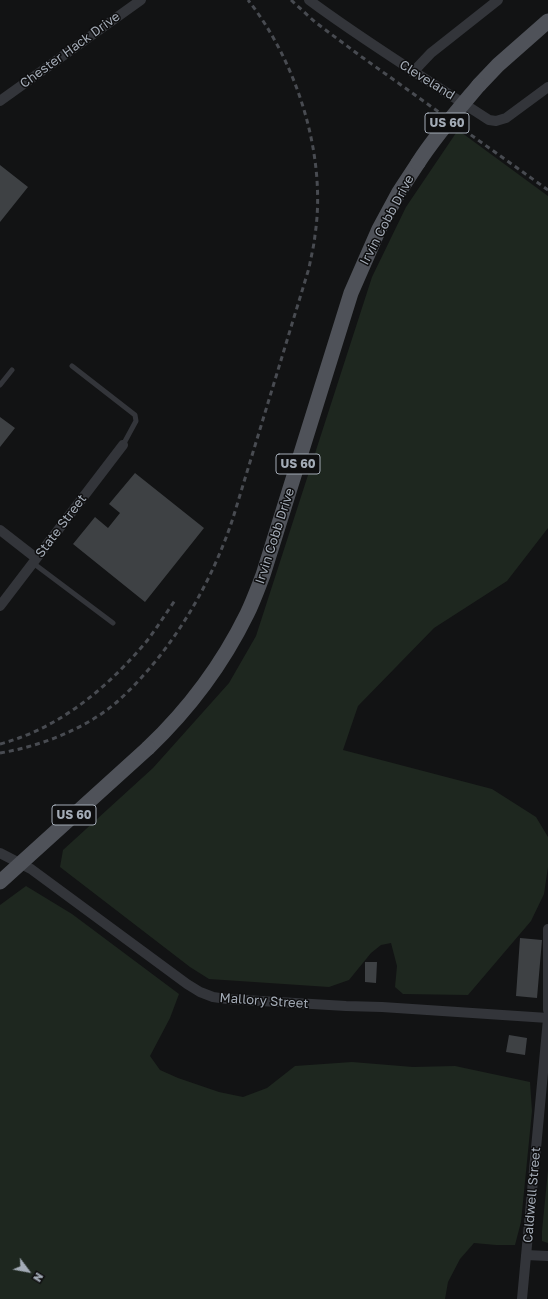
<!DOCTYPE html>
<style>
body{margin:0}
#map{position:relative;width:548px;height:1299px;overflow:hidden;background:#121314;font-family:"Golos Text",sans-serif}
canvas{display:block}
.north{position:absolute;left:8px;top:1251px;width:40px;height:40px;-webkit-text-stroke:3px #0e0e0f;paint-order:stroke;rotate:122deg;font-size:11px;font-weight:700;line-height:16px;text-align:center;color:#a3abb6}
.north::after{content:'';display:block;margin:auto;width:14px;height:18px;background:#a3abb6;clip-path:polygon(50% 0,100% 100%,50% 72%,0 100%)}
</style>
<div id="map">
<canvas width="548" height="1299"></canvas>
<div class="north">N</div>
</div>
<script>
const ctx = document.querySelector('canvas').getContext('2d');
ctx.lineJoin = 'round';
function fill(path, color) { ctx.fillStyle = color; ctx.fill(path, 'evenodd'); }
function trace(path, color, width, dash) { ctx.strokeStyle = color; ctx.lineWidth = width; ctx.lineCap = dash ? 'butt' : 'round'; ctx.setLineDash(dash || []); ctx.stroke(path); }
function label(font, color, halo, rows, align = 'center') {
  ctx.font = font + ' "Golos Text",sans-serif'; ctx.lineWidth = 3; ctx.setLineDash([]); ctx.textBaseline = 'middle'; ctx.strokeStyle = halo; ctx.fillStyle = color; for (const [text, x, y, turn = 0] of rows) {
    ctx.save(); ctx.translate(x, y); ctx.rotate((+turn || 0) * Math.PI / 180); ctx.textAlign = isNaN(turn) ? turn : align; if (halo) ctx.strokeText(text, 0, 0); ctx.fillText(text, 0, 0); ctx.restore();
  }
}
const green = new Path2D(`
 M458 130 548 196V528L507 581 434 628 358 706 343 750 492 789 536 817 548 837V867L544 894 531 921 468 995 403 994 395 987 397 966 391 943 381 945 371 953 349 980 329 987 209 979 190 967 60 867 63 850 153 768 229 683 256 636 372 277 406 207Z
 M26 886 72 914 179 994 170 1018 150 1056 160 1070 178 1078 219 1092 243 1097 267 1088 295 1066 352 1062 413 1067 455 1066 530 1082 532 1111 521 1222 515 1245H496L474 1243 460 1259 448 1282 445 1299H0V905Z
 M548 1170V1243L542 1241V1231Z`);
const building = new Path2D(`
 M0 165 28 187 0 222Z
 M0 417 15 428 0 447Z
 M135 473 204 528 145 602 73 544 95 517 108 528 120 513 109 504Z
 M520 938 542 940 537 998 516 996Z
 M365 962H377L376 983 365 982Z
 M509 1035 527 1038 525 1055 506 1052Z`);
const service = new Path2D(`
 M72 366 135 415 136 421 123 445
 M0 385 12 370
 M33 563 113 623`);
const minor = new Path2D(`
 M309 0C367 43 429 81 489 120L496 121 506 118 548 87
 M413 72 431 53 498 0
 M0 101 141 0
 M0 530 36 558
 M0 606 123 445
 M0 853 31 869 187 984 200 992 213 997 227 999 346 1006 382 1007 548 1018
 M548 929V1010
 M526 1255 548 1256
 M522 1299 548 1019`);
const primary = new Path2D(`
 M479 85 498 65 548 21
 M148 748C189 709 222 665 247 614 253 602 258 588 263 575L351 293 379 229 399 192 418 163`);
const rail = new Path2D(`
 M291 0 315 22 359 55 548 190
 M0 744C60 728 107 688 146 642 157 628 166 613 176 599
 M0 753C41 746 86 729 118 701 171 653 211 585 233 518L309 268C311 257 314 246 315 235 327 156 297 62 248 0`);
const primaryBridge = new Path2D(`
 M418 163C436 135 458 110 479 85
 M0 882 148 748`);
const shields = [
 [447,123,44],
 [298,464,44],
 [74,815,44]
];
const shieldNames = [
 ["US 60",447,123],
 ["US 60",298,464],
 ["US 60",74,815]
];
const streetNames = [
 ["Chester Hack Drive",70,50,-36],
 ["Cleveland",427,80,32],
 ["Irvin Cobb Drive",387,220,-62],
 ["State Street",61,526,-53],
 ["Irvin Cobb Drive",275,536,-72],
 ["Mallory Street",264,1001,4],
 ["Caldwell Street",532,1195,-85]
];
fill(green, '#1e271f');
fill(building, '#3e4144');
trace(service, '#33353a', 5);
trace(minor, '#33353a', 10);
trace(primary, '#4f5259', 15);
trace(rail, '#484b51', 3, [5, 4]);
trace(primaryBridge, '#4f5259', 15);
for (const [x, y, w] of shields) { const box = new Path2D(); box.roundRect(x - w / 2, y - 10, w, 20, 3); ctx.fillStyle = '#0e0e0f'; ctx.fill(box); trace(box, '#a3abb6', 1); }
label('bold 12px', '#a3abb6', null, shieldNames);
label('13px', '#a3abb6', '#0e0e0f', streetNames);
</script>
